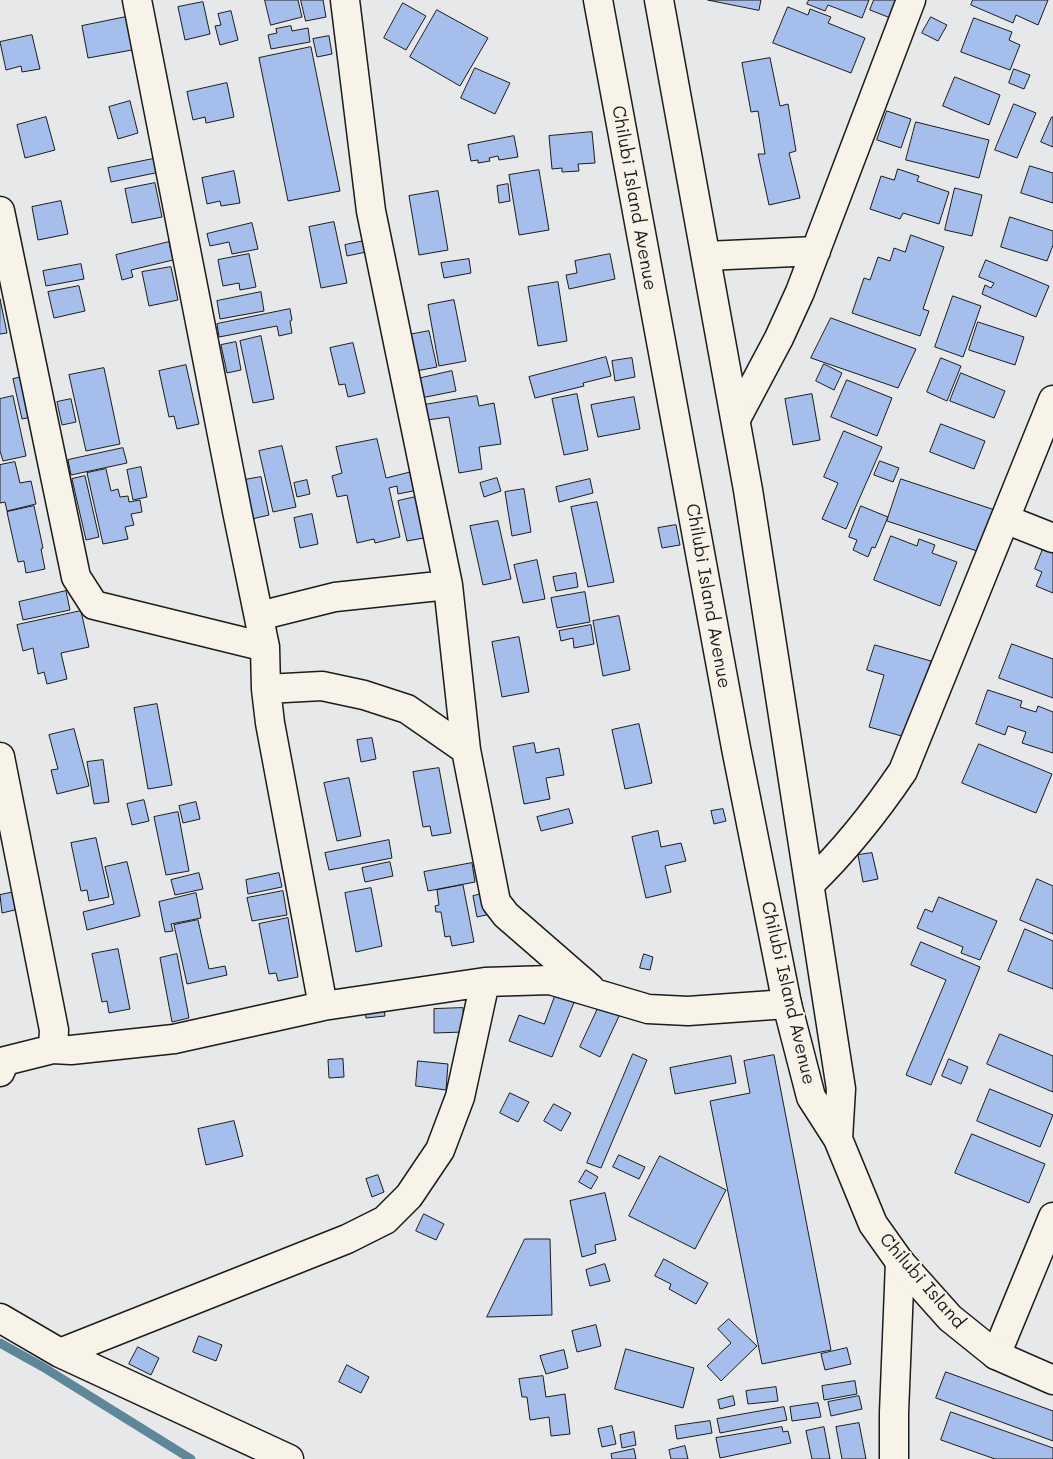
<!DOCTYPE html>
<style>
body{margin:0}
canvas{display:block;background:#e7e8e9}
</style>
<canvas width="1053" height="1459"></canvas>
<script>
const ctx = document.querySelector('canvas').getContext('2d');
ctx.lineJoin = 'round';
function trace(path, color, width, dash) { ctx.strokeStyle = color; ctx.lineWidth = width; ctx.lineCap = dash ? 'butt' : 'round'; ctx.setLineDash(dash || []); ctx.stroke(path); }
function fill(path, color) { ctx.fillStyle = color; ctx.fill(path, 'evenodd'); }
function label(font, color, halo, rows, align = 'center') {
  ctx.font = font + ' Mali,sans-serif'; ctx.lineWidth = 4; ctx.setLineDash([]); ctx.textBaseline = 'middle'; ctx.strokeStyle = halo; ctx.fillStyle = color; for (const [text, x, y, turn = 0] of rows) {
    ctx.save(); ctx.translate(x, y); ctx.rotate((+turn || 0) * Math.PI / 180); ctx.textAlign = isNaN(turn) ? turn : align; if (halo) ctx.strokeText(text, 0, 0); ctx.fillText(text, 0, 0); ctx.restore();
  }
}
const stream = new Path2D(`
 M0 1343 43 1367 191 1459`);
const building = new Path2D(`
 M265 0H298L302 17 271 25Z
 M301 0H323L326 17 306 21Z
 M708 0H761L759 10Z
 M809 0H869L862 18 828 5 825 11 807 4Z
 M874 0H900L893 19 870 10Z
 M973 0H1048L1038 25 1016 15 1013 23 971 5Z
 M203 2 210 34 185 40 178 7Z
 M403 3 426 16 406 50 384 38Z
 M788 7 808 15 810 9 831 17 828 23 865 38 851 73 773 43Z
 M437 10 488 38 460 86 410 57Z
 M231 11 238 40 220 45 215 26 221 25 218 14Z
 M126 17 132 50 88 58 82 26Z
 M931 17 947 25 938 41 922 33Z
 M974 18 1012 32 1009 40 1020 45 1010 70 961 52Z
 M291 26 292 31 308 28 310 42 271 49 268 35 277 33 276 29Z
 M32 35 40 69 22 72 21 66 6 70 0 42Z
 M329 36 332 54 317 57 313 39Z
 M311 47 340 191 288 201 259 58Z
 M770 58 780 106 788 104 796 151 789 153 800 198 769 205 758 154H765L758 111 751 112 742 63Z
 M475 68 510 83 495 114 461 98Z
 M1014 69 1030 75 1024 89 1009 83Z
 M955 77 1000 95 989 125 943 106Z
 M227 83 234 117 206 123 205 117 193 120 187 92Z
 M130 101 138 133 118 139 109 107Z
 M1014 104 1036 113 1017 158 995 150Z
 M887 111 911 119 901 148 877 140Z
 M46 117 55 150 25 158 17 125Z
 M1052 117H1053V147L1041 142Z
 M916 122 989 140 979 178 906 160Z
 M592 132 595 163 578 164 579 171 562 172V168L552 169 549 136Z
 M514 136 518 157 499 160 498 156 489 158 490 161 478 163V160L471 161 468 145Z
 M158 158 160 172 111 182 108 168Z
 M1030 166 1053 173V203L1021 193Z
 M898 169 919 176 917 181 949 192 939 224 903 213 900 219 870 209 881 176 894 180Z
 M539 170 549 230 519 235 509 175Z
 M234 171 240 203 221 206 220 201 207 204 202 178Z
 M155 183 162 217 132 223 125 189Z
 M508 184 510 201 499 203 497 186Z
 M955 188 982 195 972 236 945 230Z
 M438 191 448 250 419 255 409 196Z
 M61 201 68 234 38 240 32 207Z
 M1010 217 1053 231V245L1047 261 1001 247Z
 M334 222 347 283 321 288 309 227Z
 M252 223 258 249 232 254 229 242 210 246 207 234Z
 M911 235 944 247 923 309 929 311 920 336 852 313 864 278 870 280 878 257 890 261 894 248 905 252Z
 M369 240 371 251 347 256 345 245Z
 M169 242 173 260 131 270 133 277 122 280 116 255Z
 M249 254 256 287 240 290 239 283 223 286 218 260Z
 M610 254 615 279 569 289 566 275 577 273 575 261Z
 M469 259 471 273 444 278 441 263Z
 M986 260 1049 286 1036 317 982 294 985 285 991 288 994 283 979 277Z
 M81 264 84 279 46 286 43 271Z
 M171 267 178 300 149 306 142 272Z
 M558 282 567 341 538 346 528 287Z
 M79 286 85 311 54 318 48 292Z
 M261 292 264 311 220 319 217 301Z
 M953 296 981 306 963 357 935 347Z
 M0 299 7 333 0 334Z
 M454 300 466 361 439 366 428 305Z
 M290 309 292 320 290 321 292 333 279 336 277 326 219 337 217 324Z
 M831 318 916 349 898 388 811 358Z
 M978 322 1024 337 1015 365 969 350Z
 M429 331 437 367 416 371 408 335Z
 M261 336 274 399 253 403 240 341Z
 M236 342 241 370 227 373 221 345Z
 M353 343 365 393 348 397 345 384 339 385 330 348Z
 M606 357 611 376 583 383 584 386 535 398 529 377Z
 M632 358 635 377 615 381 612 361Z
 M941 358 961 366 947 401 927 392Z
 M824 364 842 373 834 390 816 381Z
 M186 365 199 424 177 429 174 416 169 417 159 371Z
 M104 368 120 444 86 451 69 375Z
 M452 371 456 391 421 398 417 379Z
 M961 373 1005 391 994 418 950 401Z
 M27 376 36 416 22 419 13 379Z
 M847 380 892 398 877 436 831 417Z
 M577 394 588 450 564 455 552 399Z
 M812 394 820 440 793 445 785 399Z
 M13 396 26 456 3 461 0 451V399Z
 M477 396 479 406 494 403 501 444 479 447 482 469 459 473 449 417 427 420 424 405Z
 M634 397 640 429 598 437 591 405Z
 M71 399 76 422 62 425 57 402Z
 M941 424 985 441 974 469 930 452Z
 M844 431 882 447 846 529 822 519 838 483 824 477Z
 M377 439 386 478 414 471 418 490 398 494 397 486 389 488 400 537 375 543 374 539 357 543 347 495 337 497 332 476 342 473 336 447Z
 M282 446 296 507 273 512 259 451Z
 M123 448 127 463 71 475 68 460Z
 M880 461 899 468 893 482 874 475Z
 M15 462 20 483 31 481 36 504 7 511 5 502 0 503V465Z
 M141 467 147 497 133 500 127 470Z
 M106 469 111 491 118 489 120 497 128 496 129 502 140 500 142 512 131 514 134 525 125 527 128 539 103 544 87 473Z
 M85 476 99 537 86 540 72 479Z
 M261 477 269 515 252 519 244 480Z
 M497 478 501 491 484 497 480 483Z
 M590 479 593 493 559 502 556 487Z
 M901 479 998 511 983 553 887 521Z
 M307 480 310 494 297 497 294 483Z
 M524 489 531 532 512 536 505 492Z
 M420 496 429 537 407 541 398 501Z
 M597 502 614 582 588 587 571 507Z
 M34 506 43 548 41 549 45 569 26 573 24 561 18 562 7 512Z
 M861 506 888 517 875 548 872 547 868 557 853 550 857 540 849 537Z
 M312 514 318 544 300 548 294 518Z
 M498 521 511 579 483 585 470 526Z
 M676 525 680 545 662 548 658 528Z
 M891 536 917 546 919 539 935 545 932 553 957 562 940 606 874 580Z
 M1043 549 1053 553V593L1036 586 1042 572 1035 569Z
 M537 560 545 599 523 603 514 565Z
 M576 573 578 587 556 591 553 577Z
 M66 591 70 610 23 620 19 602Z
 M585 592 590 622 557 628 551 598Z
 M81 611 89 647 61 653 67 679 47 684 44 672 38 674 33 648 23 651 17 625Z
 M619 616 630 670 603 676 593 621Z
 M591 625 594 644 574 648 573 638 561 641 559 631Z
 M519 637 529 692 502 697 492 642Z
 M1012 644 1053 659V698L999 678Z
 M875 645 931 661 909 738 869 727 884 675 867 670Z
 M988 690 1022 701 1020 707 1036 712 1038 706 1053 712V753L1022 743 1026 732 1008 726 1005 735 976 724Z
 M157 704 172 785 148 789 134 708Z
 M639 724 652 783 625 789 612 730Z
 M74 729 89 786 57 794 51 770 58 769 49 735Z
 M372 738 376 759 361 762 357 740Z
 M534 743 536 753 559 748 564 775 546 778 550 799 524 804 513 747Z
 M979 744 1052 774 1036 813 962 783Z
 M103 760 109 802 94 804 87 762Z
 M439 768 451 833 432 836 430 826 423 827 413 772Z
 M349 778 361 836 337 841 324 783Z
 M144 800 149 821 132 825 127 804Z
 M196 802 200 819 183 823 179 806Z
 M569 809 573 823 541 831 537 817Z
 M723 809 726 821 714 824 711 811Z
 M178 812 189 871 166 875 154 817Z
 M658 831 661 847 681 843 686 861 665 866 671 892 646 898 632 837Z
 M96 838 109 897 89 901 87 890 81 891 71 843Z
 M389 840 392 858 329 870 325 853Z
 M872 853 878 879 863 882 858 855Z
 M127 862 140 916 87 930 83 912 114 904 105 867Z
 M390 862 393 876 365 882 362 868Z
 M472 863 475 882 428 891 424 872Z
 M199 873 203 889 175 895 171 880Z
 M279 873 282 887 248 894 246 880Z
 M1037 879 1053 886V934L1020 920Z
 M463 885 474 942 452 946 450 936 445 937 441 912H436L435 906 439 905 437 890Z
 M371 888 382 946 356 952 345 893Z
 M19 891 23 908 2 913 0 895Z
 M283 891 287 915 252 921 247 898Z
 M492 892 495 913 477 917 473 896Z
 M196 893 201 918 171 924 173 931 165 932 159 902Z
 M939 897 997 921 980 960 961 953 963 947 917 928 925 909 932 912Z
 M288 918 298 977 278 981 276 973 269 974 259 924Z
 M198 920 209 969 225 966 227 975 187 984 174 925Z
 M1025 929 1053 941V989L1008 971Z
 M921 942 980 967 931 1085 906 1075 946 980 911 965Z
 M118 949 130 1009 109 1013 107 1001 102 1002 92 954Z
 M177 954 189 1018 172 1022 160 958Z
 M644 954 653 957 650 970 640 968Z
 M558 988 577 995 552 1057 509 1041 519 1015 544 1024Z
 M383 1001 385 1016 366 1018 364 1003Z
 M600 1004 620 1014 600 1057 580 1047Z
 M463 1008 464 1032 434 1033V1009Z
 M1000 1034 1053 1056V1092L987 1064Z
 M633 1054 647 1060 601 1168 587 1163Z
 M774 1055 831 1350 762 1364 710 1101 750 1093 744 1061Z
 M731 1056 736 1083 675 1094 670 1068Z
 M343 1059 344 1077 329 1078 328 1060Z
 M949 1059 968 1067 961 1084 942 1076Z
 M418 1061 448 1064 446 1090 416 1086Z
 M990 1089 1053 1115 1040 1147 977 1121Z
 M510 1093 529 1102 518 1122 500 1113Z
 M554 1104 571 1113 561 1131 544 1121Z
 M234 1121 243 1156 206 1165 198 1129Z
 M972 1134 1045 1164 1029 1203 955 1173Z
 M619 1155 645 1167 639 1179 613 1167Z
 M660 1156 726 1190 695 1249 629 1216Z
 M586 1170 598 1177 591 1189 579 1182Z
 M378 1175 384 1192 372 1197 366 1179Z
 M605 1193 616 1240 595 1245 596 1253 582 1257 570 1201Z
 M424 1214 444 1224 436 1240 416 1231Z
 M525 1239H550L552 1315 487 1317Z
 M664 1259 708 1283 696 1304 669 1289 671 1284 655 1276Z
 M605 1264 610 1281 590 1286 586 1270Z
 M729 1319 757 1346 721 1381 707 1366 731 1343 718 1329Z
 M596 1325 601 1346 577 1352 572 1331Z
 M199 1336 222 1345 216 1361 193 1352Z
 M138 1347 159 1358 151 1375 129 1364Z
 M847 1348 851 1364 825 1370 821 1354Z
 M626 1349 694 1368 683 1408 615 1389Z
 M564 1350 568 1368 546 1374 540 1356Z
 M347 1365 369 1377 361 1393 339 1382Z
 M946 1372 1053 1411V1441L936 1398Z
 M543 1376 546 1397 565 1394 570 1434 551 1436 549 1417 530 1420 527 1397H522L519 1379Z
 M855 1381 857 1394 824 1400 822 1386Z
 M776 1387 778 1401 748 1404 746 1391Z
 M733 1396 735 1405 720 1409 718 1400Z
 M859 1396 862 1409 831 1416 828 1402Z
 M818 1403 821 1417 792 1421 790 1407Z
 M784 1407 787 1420 720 1433 717 1419Z
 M951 1412 1053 1448V1459H995L941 1440Z
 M710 1421 712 1433 677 1439 675 1426Z
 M859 1423 866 1459H842L836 1427Z
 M612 1426 616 1444 602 1447 598 1429Z
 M782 1427 783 1432 788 1431 791 1443 720 1458 716 1438Z
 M824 1427 830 1459H812L806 1431Z
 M634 1432 636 1445 622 1448 620 1435Z
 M685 1446 688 1459H671L669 1450Z
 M634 1449 636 1459H612L611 1454Z`);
const minor = new Path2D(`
 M137 0 237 511 265 647 266 689 270 723 323 1006
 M345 0 371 211 448 585 466 750
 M0 211 76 577 94 605 265 647
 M706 256 816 251
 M736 419 779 338 800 292 911 0
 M1005 519 1053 538
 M259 616 335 597 448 585
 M266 689 322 686 364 695 407 709 466 750 496 902 506 915 590 988
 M0 757 54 1030 53 1049
 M810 884C847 848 874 814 903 771L1053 400
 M0 1072 5 1061 53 1049 71 1050 174 1039 323 1006 485 982 550 980 648 1009 688 1011 787 1004
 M0 1318 60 1353 289 1459
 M60 1353 347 1239 385 1220 409 1196 440 1150 460 1097 485 982
 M996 1355 1053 1217
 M894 1459V1413L900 1262`);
const tertiary = new Path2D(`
 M598 0 736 748 787 1004 811 1097 838 1139 873 1224 900 1262 950 1318 996 1355 1053 1380
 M659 0 748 490 841 1089 838 1139`);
const streetNames = [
 ["Chilubi Island Avenue",634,198,80],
 ["Chilubi Island Avenue",708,596,80],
 ["Chilubi Island Avenue",788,993,77],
 ["Chilubi Island",922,1281,49]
];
trace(stream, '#5e8799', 9);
fill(building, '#a5beeb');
trace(building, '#1c1c1c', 1);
trace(minor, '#1c1c1c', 31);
trace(tertiary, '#1c1c1c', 31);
trace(minor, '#f7f3e8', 28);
trace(tertiary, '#f7f3e8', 28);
label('18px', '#1c1c1c', '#f7f3e8', streetNames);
</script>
